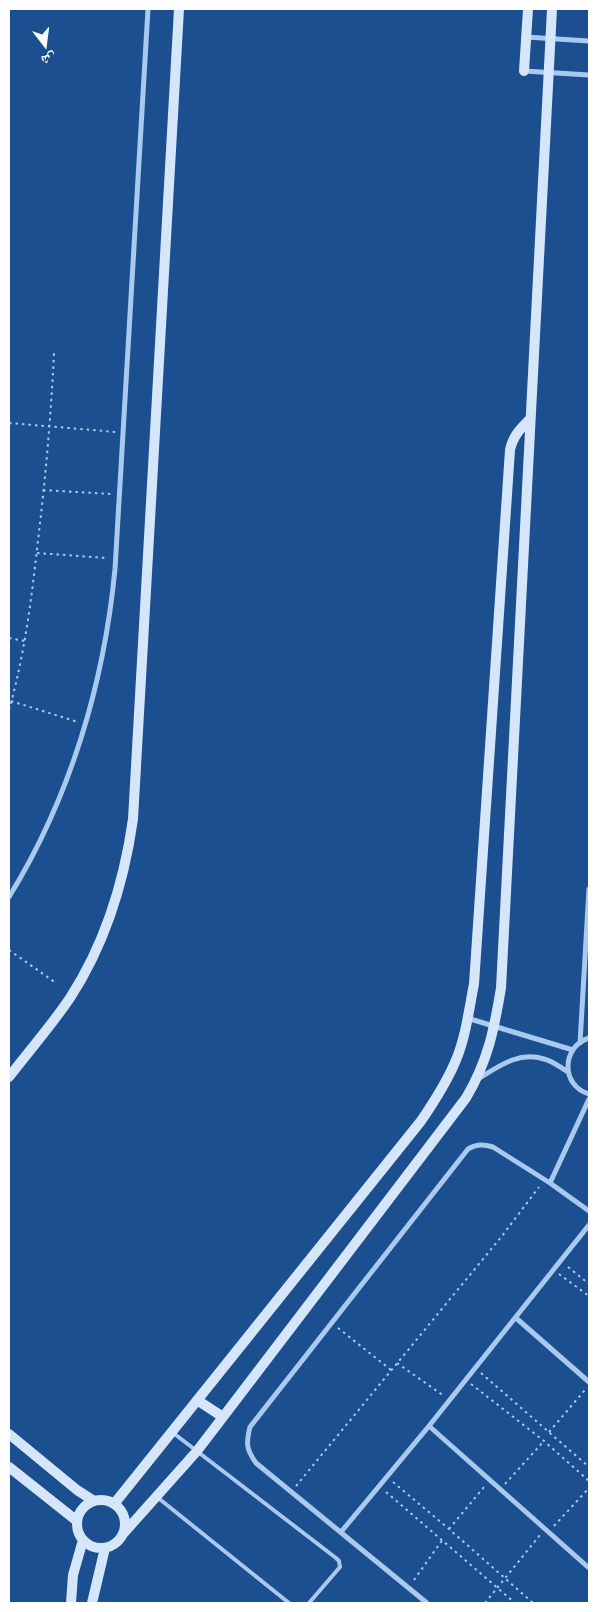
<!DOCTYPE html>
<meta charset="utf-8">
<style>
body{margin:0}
#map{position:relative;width:598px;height:1612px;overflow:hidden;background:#1b4f8f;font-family:"Noto Sans","Noto Naskh Arabic",sans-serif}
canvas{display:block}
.frame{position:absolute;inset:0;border:10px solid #fff;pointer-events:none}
.north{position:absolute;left:20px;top:20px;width:50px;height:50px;-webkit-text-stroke:4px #1b4f8f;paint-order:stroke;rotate:165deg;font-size:14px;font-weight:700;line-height:20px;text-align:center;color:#fff}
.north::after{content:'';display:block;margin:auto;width:18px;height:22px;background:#fff;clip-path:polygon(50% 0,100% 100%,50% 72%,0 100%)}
</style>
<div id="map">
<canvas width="598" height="1612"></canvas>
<div class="frame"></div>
<div class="north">ش</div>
</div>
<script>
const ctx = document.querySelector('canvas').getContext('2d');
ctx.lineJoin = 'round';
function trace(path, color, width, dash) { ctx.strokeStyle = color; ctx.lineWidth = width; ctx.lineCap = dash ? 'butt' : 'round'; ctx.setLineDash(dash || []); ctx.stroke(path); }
const path = new Path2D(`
 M9 423 116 432
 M43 490 111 494
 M37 553 107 558
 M9 638 25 641
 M11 701 78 722
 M9 710C24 657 31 603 37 549 45 483 51 418 54 352
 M9 950 56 983
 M568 1267 589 1284
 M559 1274 589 1296
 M338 1328 391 1370
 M397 1363 444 1396
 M481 1373 589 1467
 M471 1384 544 1441 589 1481
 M549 1432 585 1390
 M393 1482 449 1529 533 1603
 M505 1484 544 1441
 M296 1486 502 1236 539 1187
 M386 1492 515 1603
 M554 1526 589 1488
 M449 1529 484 1487
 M414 1580 443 1539
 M485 1603 540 1535
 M588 1603 589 1602`);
const lane = new Path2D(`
 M172 1432 336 1558 339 1561 340 1567 309 1603
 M157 1497 289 1603`);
const street = new Path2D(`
 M526 37 589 41
 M524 71 589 75
 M9 897C70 798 104 684 115 569L148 9
 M467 1018 573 1050
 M589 1038C561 1047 561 1086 589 1094
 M580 1043 589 889
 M478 1079C499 1066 519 1051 544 1059 553 1061 561 1068 568 1072
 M550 1183 589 1099
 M516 1318 589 1382
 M429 1426 589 1568
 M341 1532 429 1426 589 1225
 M427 1603 256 1463C246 1449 246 1443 250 1427L468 1149C477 1144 483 1144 493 1147L550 1183 589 1211`);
const secondary = new Path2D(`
 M524 71 528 9
 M9 1077C29 1051 51 1026 70 998 105 944 124 883 133 819L179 9
 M197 1400 223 1417
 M9 1434 77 1490 94 1501
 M9 1467 77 1521
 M77 1524a24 24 0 1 1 48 0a24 24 0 1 1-48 0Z
 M114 1504 421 1121C434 1102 447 1082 456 1060 466 1036 469 1009 474 984L510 450C513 436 520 429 530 419
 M123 1534 197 1451 223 1417 466 1098C488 1061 494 1030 501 988L552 9
 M71 1603 73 1575 83 1540
 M92 1603 105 1548`);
trace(path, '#a9c9ee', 2, [2.5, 4]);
trace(lane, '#a9c9ee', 4);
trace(street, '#a9c9ee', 5);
trace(secondary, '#d6e6fa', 10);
</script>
